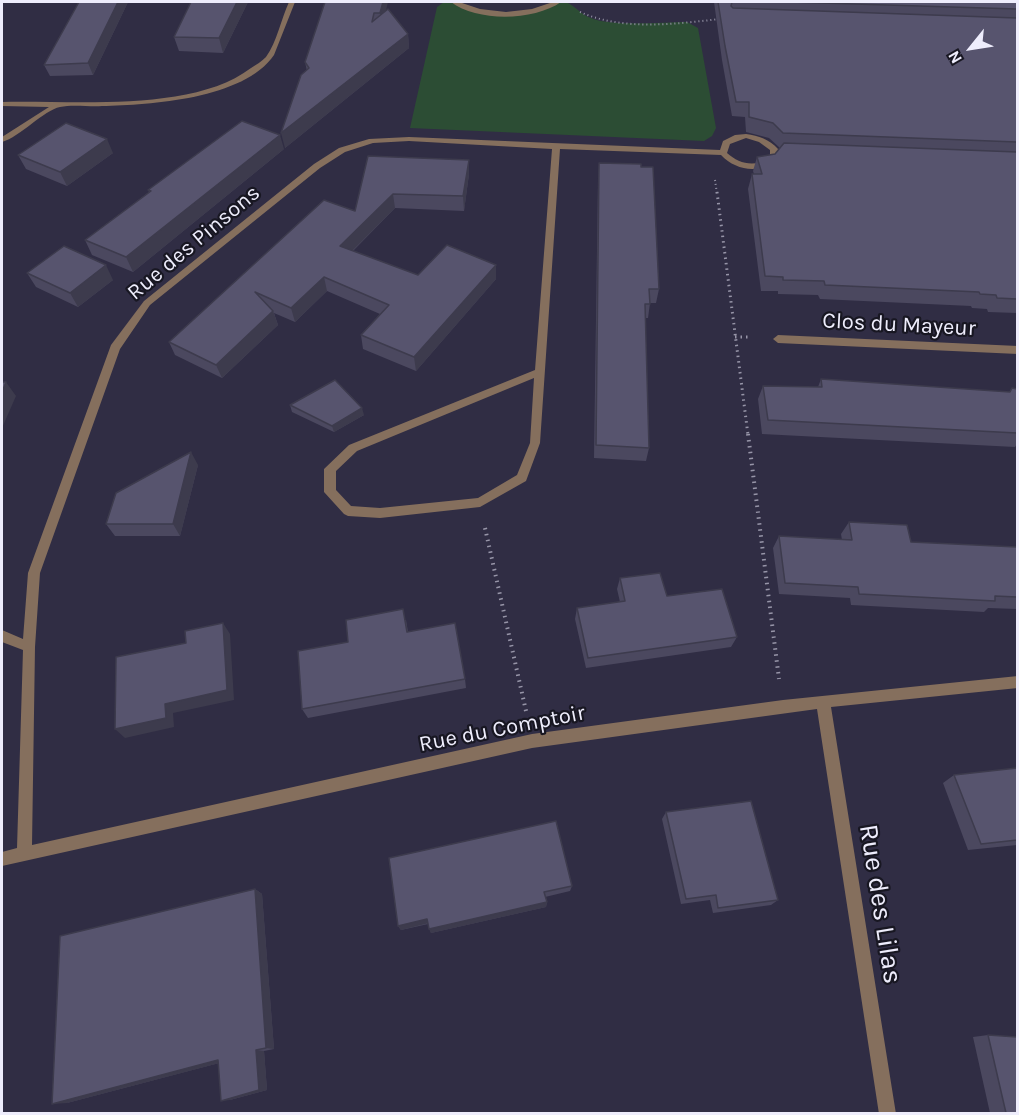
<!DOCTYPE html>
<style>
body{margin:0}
#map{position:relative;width:1019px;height:1115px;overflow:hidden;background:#302d44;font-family:Karla,sans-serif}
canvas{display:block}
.frame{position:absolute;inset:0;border:3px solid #eeedfc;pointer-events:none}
.north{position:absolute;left:941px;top:18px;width:60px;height:60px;-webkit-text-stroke:4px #181722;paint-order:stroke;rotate:240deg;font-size:16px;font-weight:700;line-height:24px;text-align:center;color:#eeedfc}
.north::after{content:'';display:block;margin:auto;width:21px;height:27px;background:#eeedfc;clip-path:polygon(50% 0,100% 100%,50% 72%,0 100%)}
</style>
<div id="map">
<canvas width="1019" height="1115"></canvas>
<div class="frame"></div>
<div class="north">N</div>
</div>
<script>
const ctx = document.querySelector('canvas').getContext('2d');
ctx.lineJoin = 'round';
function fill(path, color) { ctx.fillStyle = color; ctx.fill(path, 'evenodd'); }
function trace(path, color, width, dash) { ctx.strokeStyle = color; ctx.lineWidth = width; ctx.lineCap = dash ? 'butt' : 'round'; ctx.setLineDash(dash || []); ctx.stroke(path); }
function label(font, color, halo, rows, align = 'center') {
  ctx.font = font + ' Karla,sans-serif'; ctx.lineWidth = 4.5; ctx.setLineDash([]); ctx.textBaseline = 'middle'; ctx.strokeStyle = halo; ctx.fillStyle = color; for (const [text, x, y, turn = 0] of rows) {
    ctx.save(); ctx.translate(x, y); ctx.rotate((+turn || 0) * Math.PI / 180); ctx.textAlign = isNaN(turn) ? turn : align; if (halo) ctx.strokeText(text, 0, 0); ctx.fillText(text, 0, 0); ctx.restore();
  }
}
const green = new Path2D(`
 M444 2C459 2 472 12 488 13 506 15 525 13 542 9 549 7 556 0 564 2 573 3 581 15 591 18 612 27 663 22 687 22L698 28 716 128 712 136 704 141 410 128 437 7Z`);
const pathFar2 = new Path2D(`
 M580 12C623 31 674 24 720 19
 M715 180 717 194`);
const pathFar1 = new Path2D(`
 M717 192 748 435
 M735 337H750`);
const path = new Path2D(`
 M748 434 779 679
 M485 528 526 711`);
const minor = new Path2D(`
 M289 2H295L274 55C244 99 150 105 102 106 89 107 73 104 60 107 44 110 20 137 2 142V137L49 107 2 106V102C73 100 192 113 251 68 256 65 262 61 266 57 277 42 281 19 289 2Z
 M451 2H459L480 9 506 12 532 9 553 2H561C534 21 477 22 451 2Z
 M746 134C759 136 769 139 778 149L777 160C760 174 736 171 721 155L560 149 540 443 526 481 480 507 380 518 348 516 344 514 324 492V469L349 445 535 370 552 149 409 141 373 143 345 152 320 168 150 305 120 349 40 573 35 647 32 845 532 734 783 700 1018 676V688L831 707 896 1114H879L817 709 532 748 2 866V852L17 848 23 650 2 642V630L23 639 28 573 111 345 144 301 314 164 339 148 369 139 409 137 720 150 723 141 735 135ZM746 138 759 142 770 150V157C756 168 739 164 727 153L730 144ZM534 378 530 443 517 475 478 498 380 508 351 506 336 490V471L357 451Z
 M778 335 1018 346V354L778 343 773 339Z`);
const wall = new Path2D(`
 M79 2H128L93 75 50 76 44 65Z
 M191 2H248L223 53 179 51 174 37Z
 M325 2 386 11 408 34 409 48 285 148 307 71 305 62Z
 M714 2H1017V313L988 312 987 309 972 308 971 306 820 299 818 295 778 294V291H761L748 189 752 174H754L753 171 757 157 775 154 780 148 769 138 746 132 745 117 732 116 722 60Z
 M284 149 133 272 92 255 85 240 149 192 148 190Z
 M113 153 67 186 26 169 18 155Z
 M469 160V174L464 211 395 208 353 251 418 275 496 279 416 371 363 349 361 335 380 314 327 291 295 322 274 313 278 325 222 378 175 355 169 342 355 211Z
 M599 163 659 289 656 303H650L648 318H645L649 448 646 461 594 458 598 178Z
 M27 273 113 280 78 307 36 287Z
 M821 379 1009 392 1012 388 1017 389V444L1015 447 762 434 758 399 763 386 818 387Z
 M290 405 364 415 334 432 292 412Z
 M198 465 180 536H115L106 524Z
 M849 522 911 542 1017 547V609L988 608 984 612 851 605 850 598 779 594 773 548 779 536 842 540 841 534Z
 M620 578 667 596 737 637 731 647 586 668 575 619 577 608 620 602 617 589Z
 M406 620 408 632 465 679 466 688 308 718 302 709 348 642Z
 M1017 768V845L968 850 943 783 954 775Z
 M666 812 778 900 771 905 713 913 710 900 681 904 662 819Z
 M389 858 572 886 570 891 545 897 547 902 546 907 431 933 428 924 401 930 398 926Z
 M255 889 262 894 274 1049 264 1051 267 1090 230 1100 219 1063 67 1103Z
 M988 1035 1017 1113H990L973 1037Z`);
const shadedWall = new Path2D(`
 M118 2H128L93 75 88 63Z
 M237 2H248L223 53 219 38Z
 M383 2H388L382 27 380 13Z
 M408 34 409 48 285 148 281 133Z
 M280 135 284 149 133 272 126 257Z
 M107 139 113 153 67 186 60 172Z
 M469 160V174L464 211 463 196Z
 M393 194 395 208 343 260 340 246Z
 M106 265 113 280 78 307 70 293Z
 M496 265V279L416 371 414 357Z
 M324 277 327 291 295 322 291 308Z
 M273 311 278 325 222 378 216 365Z
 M6 382 16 396 2 428V392Z
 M362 408 364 415 334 432 332 426Z
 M191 452 198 465 180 536 173 524Z
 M223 623 230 634 234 700 173 713 174 727 125 738 115 729 165 704Z
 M255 889 262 894 274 1049 266 1048Z
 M547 902 546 907 431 933 429 929Z
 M427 919 429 923 401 930 398 926Z
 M256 1050 264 1051 267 1090 230 1100 221 1101Z
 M218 1060 227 1061 67 1103 52 1104Z`);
const building = new Path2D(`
 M79 2H118L88 63 44 65Z
 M191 2H237L219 38 174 37Z
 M325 2H383L380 13H374L372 22 388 9 408 34 281 133 301 75 309 68 305 62Z
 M718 2H732L731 6 733 8 1017 18V142L783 133 773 123 749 117V102H736L725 46Z
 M789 2H1017V9Z
 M242 121 280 135 126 257 85 240 151 191 148 190Z
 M66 123 107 139 60 172 18 155Z
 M784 143 1017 152V299L997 298 996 295 980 294 979 292 825 285 824 281 783 280V277L765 276 752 174H762L757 157 775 154Z
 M368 156 469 160 463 196 393 194 340 246 418 275 447 245 496 265 414 357 361 335 389 305 324 277 291 308 255 292 273 311 216 365 169 342 324 200 355 211Z
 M599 163 641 164V167H653L659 289H649L650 304H645L649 448 596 445Z
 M64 246 106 265 70 293 27 273Z
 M821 379 1010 392 1012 388 1017 389V433L768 420 763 386 822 387Z
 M335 380 362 408 332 426 290 405Z
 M2 382H6L2 392Z
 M191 452 173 524H106L116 493Z
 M849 522 907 525 911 542 1017 547V597L995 596V601L859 594 858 587 785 583 779 536 852 540Z
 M660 573 667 596 722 589 737 637 588 658 577 608 625 601 620 578Z
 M403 609 407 632 455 623 465 679 302 709 298 651 348 642 346 620Z
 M223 623 227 690 165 704 166 718 115 729 116 657 186 643 185 631Z
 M1017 768V840L981 844 954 775Z
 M751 801 778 900 718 908 716 895 686 899 666 812Z
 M556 821 572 886 544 892 547 902 429 929 427 919 398 926 389 858Z
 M255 889 266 1048 256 1050 259 1090 221 1101 218 1060 52 1104 60 936Z
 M988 1035 1017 1037V1113H1006Z`);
const streetNames = [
 ["Rue des Pinsons",194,243,-40],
 ["Clos du Mayeur",899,325,3],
 ["Rue du Comptoir",502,729,-11]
];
const nearStreetnames = [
 ["Rue des Lilas",880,904,81]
];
fill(green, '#2c4d34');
trace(pathFar2, '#9795a8', 2, [1, 3]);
trace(pathFar1, '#9795a8', 3, [1.5, 4]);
trace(path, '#9795a8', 4, [1.5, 4.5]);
fill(minor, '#856f5d');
fill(wall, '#4b485f');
fill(shadedWall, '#3d3b4d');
fill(building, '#57546e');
trace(building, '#3d3b4d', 1.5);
label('22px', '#eeedfc', '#181722', streetNames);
label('27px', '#eeedfc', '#181722', nearStreetnames);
</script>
